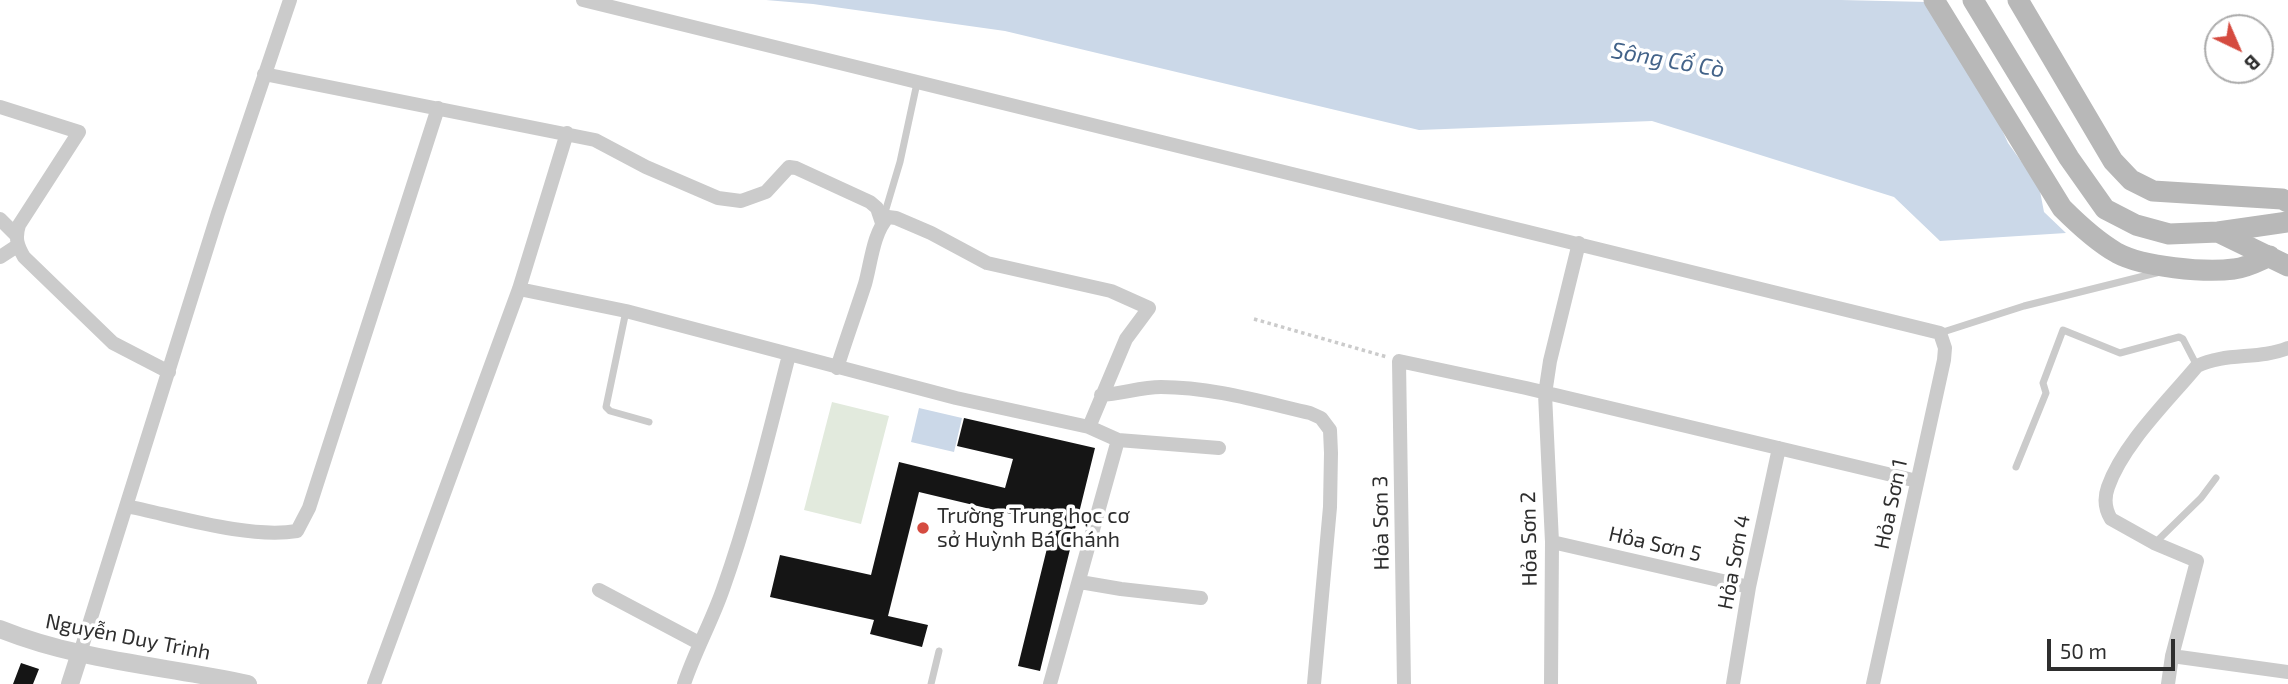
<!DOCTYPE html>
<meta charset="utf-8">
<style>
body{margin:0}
#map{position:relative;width:2288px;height:684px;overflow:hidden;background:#fff;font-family:"Exo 2",sans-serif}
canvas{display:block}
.north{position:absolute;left:2204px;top:14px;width:70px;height:70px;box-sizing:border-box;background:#fff;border:2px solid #ababab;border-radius:50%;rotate:136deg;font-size:19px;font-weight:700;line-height:28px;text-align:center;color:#2e2e2e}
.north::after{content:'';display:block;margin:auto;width:24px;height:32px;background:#d54b40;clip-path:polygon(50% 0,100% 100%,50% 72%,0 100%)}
.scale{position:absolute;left:2047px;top:639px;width:128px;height:32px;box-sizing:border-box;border:4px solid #2e2e2e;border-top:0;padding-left:9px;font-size:21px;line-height:24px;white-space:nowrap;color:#2e2e2e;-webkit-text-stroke:5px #fff;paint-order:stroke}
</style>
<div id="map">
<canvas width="2288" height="684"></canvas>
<div class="north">B</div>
<div class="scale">50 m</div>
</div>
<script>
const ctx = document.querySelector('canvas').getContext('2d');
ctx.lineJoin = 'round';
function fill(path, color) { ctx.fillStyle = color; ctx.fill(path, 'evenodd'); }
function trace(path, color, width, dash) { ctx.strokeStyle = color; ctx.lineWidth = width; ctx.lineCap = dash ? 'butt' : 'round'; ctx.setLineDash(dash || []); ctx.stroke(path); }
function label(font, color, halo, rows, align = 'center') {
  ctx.font = font + ' "Exo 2",sans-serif'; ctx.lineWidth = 7; ctx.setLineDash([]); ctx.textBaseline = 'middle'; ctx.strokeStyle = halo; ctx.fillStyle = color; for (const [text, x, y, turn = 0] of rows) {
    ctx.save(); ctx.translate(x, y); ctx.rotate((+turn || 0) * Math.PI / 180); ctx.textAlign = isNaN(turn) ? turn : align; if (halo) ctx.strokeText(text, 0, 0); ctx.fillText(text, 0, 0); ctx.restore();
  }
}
const green = new Path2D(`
 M832 402 889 416 861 524 804 510Z`);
const water = new Path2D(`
 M766 0H1841L1927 2 1998 121 2008 143 2039 186 2044 212 2066 233 1940 241 1894 197 1652 121 1419 130 1005 31 813 4Z
 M919 408 962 418 954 452 911 442Z`);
const building = new Path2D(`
 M964 418 1095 448 1040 671 1018 666 1053 524 919 492 888 616 928 625 922 647 870 634 874 620 770 597 780 555 871 575 899 462 1005 488 1013 459 957 446Z
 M21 663 39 669 33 684H13Z`);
const path = new Path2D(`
 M1254 319 1387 357`);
const service = new Path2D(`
 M883 219 900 162 917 83
 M626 311 606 407 610 411 649 422
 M1940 333 2024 306 2160 272
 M2016 467 2046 393 2043 383 2063 330 2120 353 2179 337 2183 339 2197 366
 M2155 543 2201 498 2216 478
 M931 684 939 651`);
const minor = new Path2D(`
 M583 0 1940 333 1945 348 1944 360 1873 684
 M264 74 595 140 646 167 718 198 741 201 766 192 789 167 796 168 870 202 877 208 882 223
 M0 107 79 132 19 225C15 238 17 245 24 257L113 343 169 372
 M0 219 16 235
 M0 257 17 246
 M519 289 626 311 956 398 1089 427 1118 440 1219 448
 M837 368C846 339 856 312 865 284 871 263 873 233 888 217L896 218 931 233 987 263 1111 291 1149 308 1126 339 1089 427
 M1101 395C1121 394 1141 387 1161 387 1211 387 1262 402 1310 413L1321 418 1330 430 1331 453 1330 507 1314 684
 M126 506C176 516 248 539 297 531L309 508 438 108
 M1552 542 1749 587
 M1080 582 1121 589 1201 598
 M599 590 699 643
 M80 653 218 213 290 0
 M2172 656 2288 672
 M374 684 519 289 567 133
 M684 684C695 651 712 621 723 589 750 513 769 433 789 355
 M1050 684 1118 440
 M1404 684 1399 361 1526 388 1917 481
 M1551 684 1552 542 1545 394 1550 361 1579 243
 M1733 684 1749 587 1779 448
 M2168 684 2172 656 2197 561 2154 543 2111 519C2105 509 2104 498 2108 487 2123 444 2168 401 2197 366 2225 352 2259 360 2288 348`);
const tertiary = new Path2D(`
 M0 629C79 661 166 666 248 684
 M70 684 80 653`);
const secondary = new Path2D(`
 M1934 0 2062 208C2079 225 2096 241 2117 253 2143 267 2205 273 2234 269 2246 268 2259 261 2270 256
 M1973 0 2069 158 2105 209 2136 225 2169 234 2218 232 2288 222
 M2018 0 2113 161 2131 180 2153 191 2282 199 2288 202
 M2218 232 2288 266`);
const markers = [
 [923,528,7,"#d54b40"]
];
const streetNames = [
 ["Hỏa Sơn 1",1891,504,-78],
 ["Hỏa Sơn 3",1381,523,-91],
 ["Hỏa Sơn 2",1529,539,-91],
 ["Hỏa Sơn 5",1655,544,13],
 ["Hỏa Sơn 4",1734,562,-79],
 ["Nguyễn Duy Trinh",128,637,11]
];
const poiNames = [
 ["Trường Trung học cơ",937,516],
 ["sở Huỳnh Bá Chánh",937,540]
];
const waterNames = [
 ["Sông Cổ Cò",1668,60,10]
];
fill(green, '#e2eadd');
fill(water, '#cbd8e8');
fill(building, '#151515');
trace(path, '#cbcbcb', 3.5, [3.5, 3.5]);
trace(service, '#cbcbcb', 7);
trace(minor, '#cbcbcb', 14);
trace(tertiary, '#cbcbcb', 18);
trace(secondary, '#b8b8b8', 21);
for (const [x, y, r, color] of markers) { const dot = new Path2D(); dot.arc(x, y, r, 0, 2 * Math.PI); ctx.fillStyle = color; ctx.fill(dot); trace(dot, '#fff', 2.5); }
label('21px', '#2e2e2e', '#fff', streetNames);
label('21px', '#2e2e2e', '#fff', poiNames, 'left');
label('italic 23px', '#436389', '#fff', waterNames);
</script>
